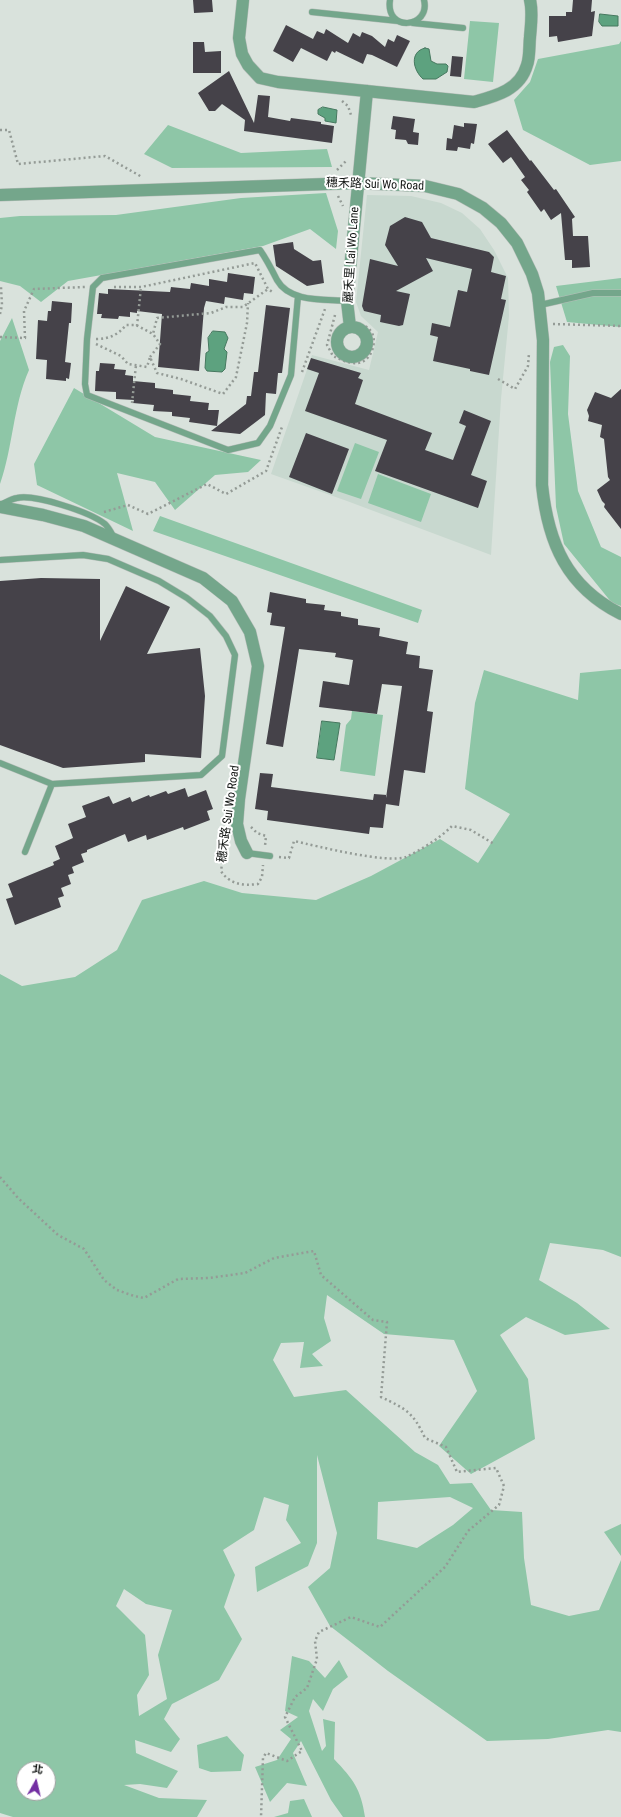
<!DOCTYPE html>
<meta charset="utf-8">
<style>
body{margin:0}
#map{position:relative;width:621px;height:1817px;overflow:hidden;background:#d9e2dc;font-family:"Roboto Condensed","Noto Sans TC",sans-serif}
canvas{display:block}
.north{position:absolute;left:16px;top:1761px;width:40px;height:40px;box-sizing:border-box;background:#fff;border:1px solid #a0a1a1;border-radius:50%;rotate:8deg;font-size:11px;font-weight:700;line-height:16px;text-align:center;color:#121513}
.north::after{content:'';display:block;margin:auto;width:14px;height:18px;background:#732ea2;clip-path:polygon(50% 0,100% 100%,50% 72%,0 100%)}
</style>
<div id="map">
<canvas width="621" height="1817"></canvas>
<div class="north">北</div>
</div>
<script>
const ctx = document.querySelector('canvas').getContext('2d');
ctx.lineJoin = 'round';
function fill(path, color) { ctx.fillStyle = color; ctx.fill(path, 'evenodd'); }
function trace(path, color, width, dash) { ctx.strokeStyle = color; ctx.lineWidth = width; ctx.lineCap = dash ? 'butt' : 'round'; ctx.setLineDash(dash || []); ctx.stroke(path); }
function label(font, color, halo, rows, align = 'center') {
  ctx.font = font + ' "Roboto Condensed","Noto Sans TC",sans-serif'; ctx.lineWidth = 4; ctx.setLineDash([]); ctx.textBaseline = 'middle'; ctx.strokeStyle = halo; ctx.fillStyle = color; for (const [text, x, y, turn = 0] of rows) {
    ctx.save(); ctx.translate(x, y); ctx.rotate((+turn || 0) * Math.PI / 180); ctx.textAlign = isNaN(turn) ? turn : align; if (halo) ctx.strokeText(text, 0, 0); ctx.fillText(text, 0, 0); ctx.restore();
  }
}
const built = new Path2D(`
 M367 195 411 196 441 203 462 213 480 229 494 250 508 278 509 316 501 399 491 555 347 501 271 474 312 355 369 370 378 332 361 316 356 302Z`);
const green = new Path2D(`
 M470 21 499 23 493 82 464 79Z
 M621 41V161L590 165 523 130 514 100 530 82 538 59 619 44Z
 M168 125 241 153 327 149 332 167 172 168 144 154Z
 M326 193 338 231 336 249 310 229 263 246 68 281 41 302 20 286 0 281V218L20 216 116 215 241 198Z
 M621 278V327L567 322 556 286Z
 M12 318 29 370C13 406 13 447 0 484V341Z
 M563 345 570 356 568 414 578 491 601 547 621 557V606L612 603 564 544 556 507 550 362 554 347Z
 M74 388 155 437 261 460 248 472 215 475 175 510 155 482 117 473 133 531 37 485 34 464Z
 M355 443 379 452 361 499 337 491Z
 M378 474 431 494 421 522 368 503Z
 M160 516 422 610 418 623 153 531Z
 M621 669V1257L603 1250 550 1243 539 1280 577 1303 610 1329 565 1335 526 1317 500 1335 528 1379 535 1439 471 1474 439 1446 477 1391 454 1340 384 1334 327 1295 324 1318 331 1341 312 1354 323 1366 300 1368 304 1342 281 1343 273 1360 294 1397 346 1390 415 1452 438 1465 450 1484 472 1483 491 1510 522 1512 524 1558 531 1605 569 1616 599 1610 621 1560V1732L608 1730 548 1739 487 1741 388 1671 330 1626 308 1587 330 1568 337 1533 317 1455V1543L308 1566 257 1592 255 1567 301 1543 286 1520 289 1505 264 1497 254 1530 223 1550 235 1575 224 1607 242 1639 219 1680 172 1704 164 1719 180 1739 171 1752 135 1740 136 1753 178 1771 167 1788 140 1784 124 1785 159 1798 207 1800 197 1817H13L0 1813V974L22 986 75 977 117 950 142 900 204 881 242 893 316 900 371 876 440 839 478 863 510 814 465 789 475 703 484 670 578 700 580 673ZM450 1497 473 1508 453 1525 417 1548 377 1539 378 1502ZM124 1589 146 1604 172 1610 158 1655 167 1699 139 1716 137 1695 149 1675 145 1635 116 1606ZM24 1769H48V1793H24Z
 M352 711 383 715 375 776 340 771 346 725 351 719Z
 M621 1524V1556L604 1532Z
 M292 1656 309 1661 325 1678 339 1660 348 1677 333 1689 323 1711 313 1699 309 1711 322 1751 326 1746 323 1719 335 1722 334 1759C353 1779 361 1789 365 1817H343L331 1800 301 1741 293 1753 307 1786 287 1783 270 1802 255 1767 277 1760 291 1739 280 1730 298 1717 285 1711Z
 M227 1736 244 1755 241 1771 211 1772 199 1768 197 1745Z
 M304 1799 312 1817H274L288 1813 290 1801Z`);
const water = new Path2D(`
 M600 14 618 16V26H602L599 22Z
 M425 48 429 49 431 61 437 64H446L448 66 447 72 436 79H423C413 70 409 52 425 48Z
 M323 107 337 110 336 123 325 121V118L318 114V110Z
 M213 331 225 332 228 338 224 349 227 352 225 369 222 372 207 371 205 368 206 353 209 351 208 338Z
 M322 721 340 723 334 760 317 758Z`);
const building = new Path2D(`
 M193 0H212L213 12 194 13Z
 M573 0H592L591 12 595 11 592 36 558 42 557 36 549 37V16H566V12H572Z
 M286 25 313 39 317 31 324 34 326 29 348 43 353 33 360 37 362 32 372 36 385 47 388 39 394 42 397 35 410 41 397 67 372 55 367 54 363 64 336 51 335 53 332 51 327 61 301 48 293 62 273 51Z
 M193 42H204L205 52 221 51V73H193Z
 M452 56 463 57 461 77 450 76Z
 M229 71 254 123 258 95 270 96 268 117 290 121 291 118 321 122V124L334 126 332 143 244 131 245 120 222 104 215 111H209L198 93Z
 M393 116 415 119 413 132 419 133 418 145 408 144 406 140 395 139 396 130 391 129Z
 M464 123 477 124 474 144 471 143 470 149 458 147 457 151 446 150 447 138 452 139 454 125 464 127Z
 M507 130 530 161 531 160 554 190 556 189 575 217 572 219 573 236H588L590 267 572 268V260H565L561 213 551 220 544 209 541 212 527 192 529 190 521 180 525 177 511 157 503 163 488 144Z
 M405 217 422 222 431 238 489 252 494 257 491 272 506 276 501 299 506 300 489 375 470 371V369L433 361 438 337 430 335 432 323 450 327 458 290 467 292 472 269 426 258 433 271 396 291 410 294 403 325 399 326 380 322 381 315 364 311 362 306 370 259 398 266 385 245 390 226Z
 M293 242 294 249 313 261 321 260 324 283 307 286 276 266 273 245Z
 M228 273 255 277 253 294 244 293 243 300 225 297 224 304 206 301 204 308 199 371 158 367 162 314 137 311V313L130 312V317L119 316 118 319 101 318 102 314H97L99 293 108 294V289L170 292 171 287 190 289 191 283 209 286V279L227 282Z
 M52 301 72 303V305L71 323H69L65 362 71 363 69 379 66 378V381L46 379 47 360 36 359 38 320 47 321 48 311H51Z
 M266 305 290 308 282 373H278L276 394 266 393 265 415 240 434 211 431 246 404 247 396H251L254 372H258Z
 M311 358 361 373 358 378 363 380 355 404 432 433 425 450 453 460 466 426 459 423 464 410 491 421 471 475 487 481 478 508 375 471 387 440 305 411 319 373 307 369Z
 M100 363 115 364 114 369 126 370 125 375 133 376V381L155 383V388L173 390V394L191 396 190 401 209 403 208 410H219L217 426 189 422 190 418 172 416V412L153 411 154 405 133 403 134 400 116 399V392L95 391 96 371H99Z
 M621 389V529L604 507 605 504 602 501 597 490 610 480 608 477 604 439 600 437 602 425 588 421 589 416 587 410 595 392 611 398Z
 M306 433 349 449 332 494 289 477Z
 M41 578 100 579V641L126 586 170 607 147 654 200 648 205 696 201 758 145 754V762L63 768 0 745V581Z
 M270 592 306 599V603L325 605 324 610 341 612V616L358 619V625L380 628 379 636 408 642 406 654 420 656 419 668 433 670 427 711 433 712 425 773 404 770 399 806 386 804 383 828 370 827 369 834 267 820 268 811 255 809 260 773 273 774 271 787 373 800 374 794 387 795 386 798 402 686 382 684 377 714 319 707 323 681 349 685 353 660 335 657 336 653 299 649 283 747 266 744 285 627 270 625 272 613 267 612Z
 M185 788 188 797 206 790 213 809 207 811 210 820 184 830 183 827 147 840 146 835 128 842 125 834 87 850V852L81 854 84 862 72 867 74 873 68 875 71 884 61 888 64 896 58 898 61 907 15 925 6 899 13 897 8 884 54 865 53 862 60 859 55 846 73 838 68 824 86 817 82 806 109 796 113 804 130 797 132 802 149 795 150 797 166 791 168 794Z`);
const path = new Path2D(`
 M342 101 348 106 351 115
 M0 130H9L18 164 105 156 142 177
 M337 170 347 160
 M338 196 343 206
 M114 287H141L255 263 268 289 274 293
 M0 314 2 305 1 287
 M335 315 327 345 333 356C340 359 349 364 357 363 371 363 379 340 370 330 369 328 365 326 363 325
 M553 324 621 326
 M137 326 141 287
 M0 337 25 338 24 311 34 289 85 287
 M96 339C109 339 118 335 126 325H136L153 334 157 318 211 313 226 307H243L268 289
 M96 344 121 356 128 364 147 367 150 357 157 373 181 379 223 394 236 377 247 323 248 303
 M150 357 160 344 153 334
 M302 372 325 309
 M498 379 515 389 528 366 529 353
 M132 403 136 365
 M104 512 128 505 148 514 207 484 226 494 266 471 282 427
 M251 827 257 833 266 836 265 846
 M226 837 221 871C229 884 243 886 258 884L262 877 263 865
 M279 857 289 858 294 841C317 846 387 864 406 857 421 850 440 838 452 826L471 830 494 844
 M0 1177 18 1198 58 1235 84 1249 104 1280 117 1290 134 1296 144 1298 178 1279 209 1278 245 1273 274 1258 314 1251 321 1275 373 1320 387 1322 381 1397C406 1409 413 1412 425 1438L446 1447 457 1472 496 1468 504 1486 499 1505 468 1531 445 1567 380 1627 351 1617 319 1632 315 1641 317 1659 307 1688 295 1697 285 1717 302 1751 287 1761 266 1753 263 1758 261 1817`);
const service = new Path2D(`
 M390 0C385 33 431 28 424 0
 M312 12 398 21
 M413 23 463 28
 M298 296 291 375 270 426 258 443 228 450 87 395 85 384 87 339 93 287 102 278 260 250C267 260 272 270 277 280 290 303 325 299 347 301
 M540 305 593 293H621
 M0 505C5 503 11 499 17 498 35 494 90 512 105 524 108 527 111 532 113 536
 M0 560 83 555 108 559 159 581 187 598 210 616 226 636 235 655 222 756 201 775 52 784 0 763
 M25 852 52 784
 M247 853 270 856`);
const minor = new Path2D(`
 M243 0 239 38 242 54 248 65 260 78 278 82 474 102C496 96 520 90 527 65 530 57 529 46 530 37 531 24 533 12 530 0
 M337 342a15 15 0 1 1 30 0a15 15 0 1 1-30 0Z
 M350 327 347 301 367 91`);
const tertiary = new Path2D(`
 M0 195 357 183 425 186 458 194 483 208 501 223 517 243 532 274 538 293 543 340 542 485C548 543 567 587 621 614
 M0 507 43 515 84 526 203 578 232 601 250 632 258 666 239 799 237 824 241 841 247 853`);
const streetNames = [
 ["穗禾路 Sui Wo Road",375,185,2],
 ["麗禾里 Lai Wo Lane",352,255,-86],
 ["穗禾路 Sui Wo Road",229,814,-82]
];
fill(built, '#c8d8cf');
fill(green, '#8ec6a7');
fill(water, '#5da27f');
trace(water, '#46785f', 1);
fill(building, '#454249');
trace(service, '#b5bdb8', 7);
trace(minor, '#b5bdb8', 13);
trace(tertiary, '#b5bdb8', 13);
trace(path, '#949b96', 2.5, [2, 3]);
trace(service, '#74a68b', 6);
trace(minor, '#74a68b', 12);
trace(tertiary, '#74a68b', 12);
label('12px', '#121513', '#fff', streetNames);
</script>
